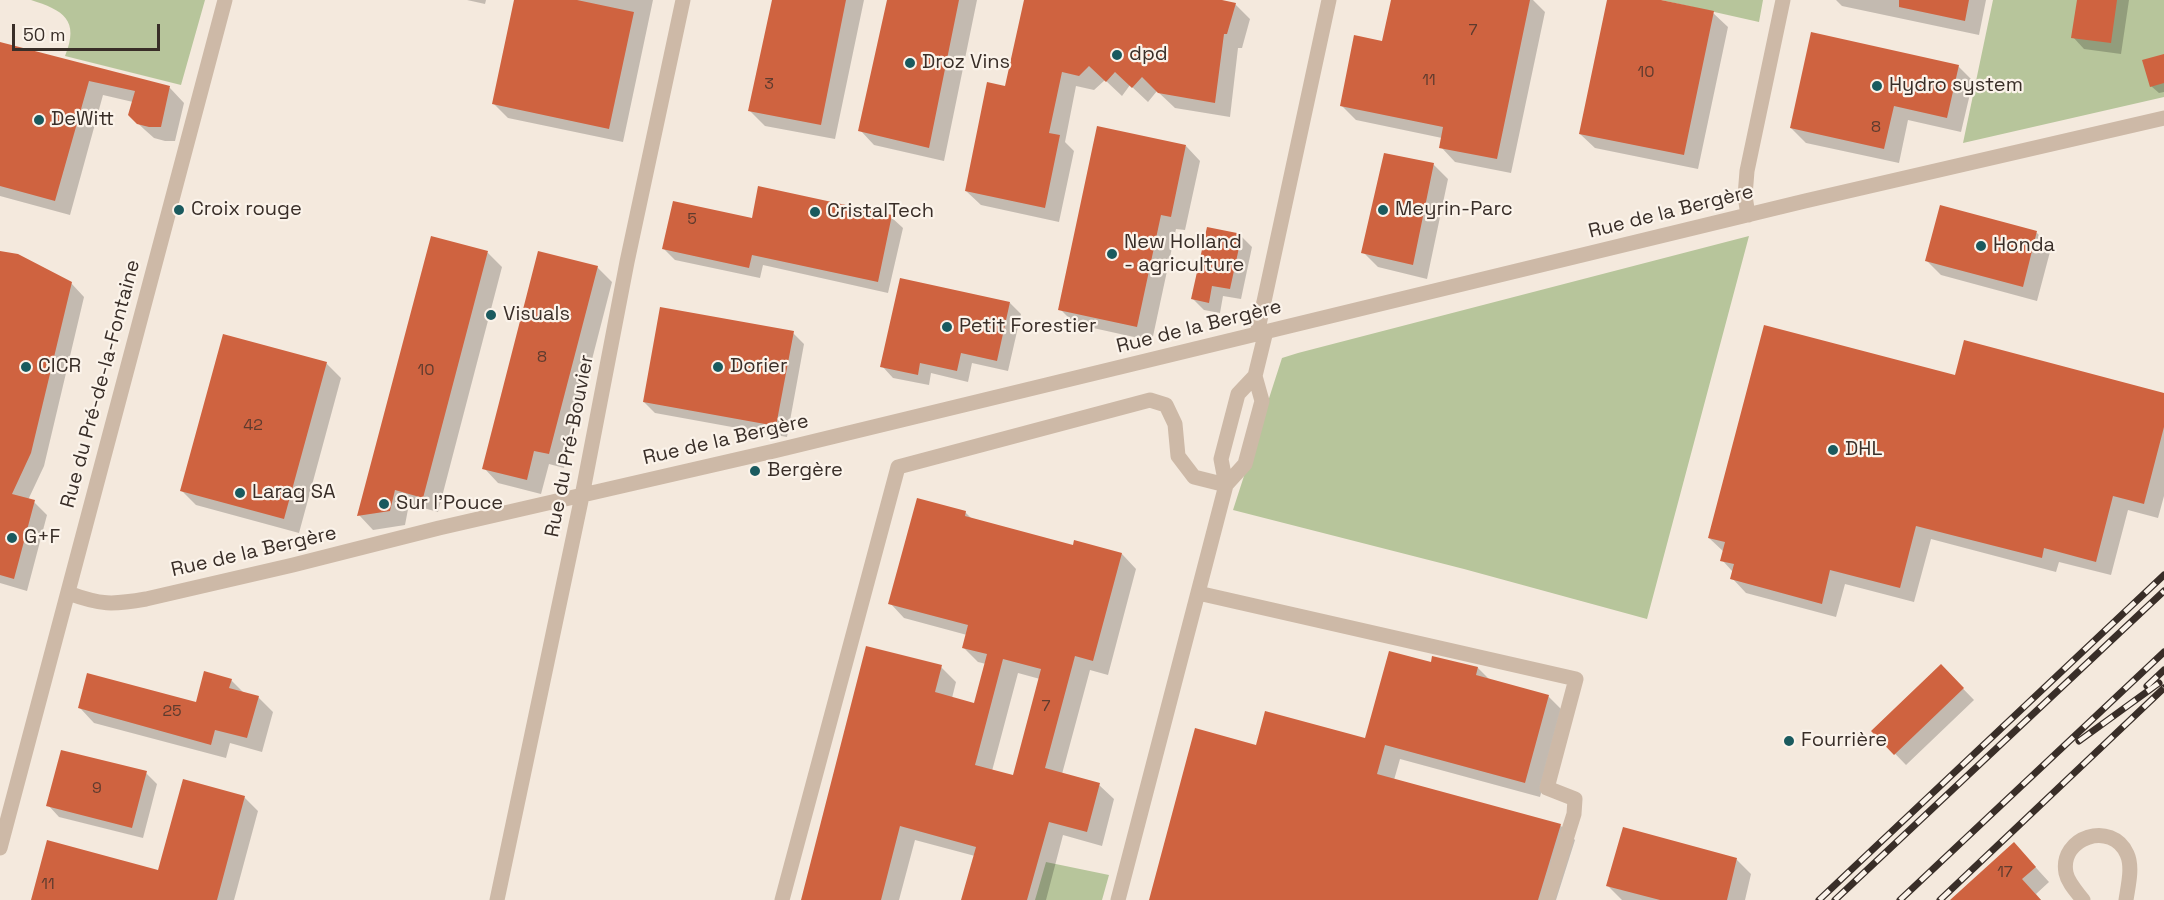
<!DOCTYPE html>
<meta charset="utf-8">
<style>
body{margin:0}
#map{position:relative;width:2164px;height:900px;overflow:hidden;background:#f4e9dd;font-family:"Space Grotesk",sans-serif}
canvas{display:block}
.scale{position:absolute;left:12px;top:24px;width:148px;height:27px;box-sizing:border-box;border:3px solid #392e28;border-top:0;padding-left:8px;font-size:18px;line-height:21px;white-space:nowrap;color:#392e28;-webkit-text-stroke:4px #fbf3ea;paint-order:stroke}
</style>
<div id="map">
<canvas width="2164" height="900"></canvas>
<div class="scale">50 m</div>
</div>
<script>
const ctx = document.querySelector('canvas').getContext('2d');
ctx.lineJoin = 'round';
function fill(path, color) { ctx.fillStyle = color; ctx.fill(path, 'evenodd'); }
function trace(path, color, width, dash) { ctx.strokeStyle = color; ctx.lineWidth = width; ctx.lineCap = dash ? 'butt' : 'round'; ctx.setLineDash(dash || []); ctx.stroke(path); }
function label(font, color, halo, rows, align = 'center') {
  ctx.font = font + ' "Space Grotesk",sans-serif'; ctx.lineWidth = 4.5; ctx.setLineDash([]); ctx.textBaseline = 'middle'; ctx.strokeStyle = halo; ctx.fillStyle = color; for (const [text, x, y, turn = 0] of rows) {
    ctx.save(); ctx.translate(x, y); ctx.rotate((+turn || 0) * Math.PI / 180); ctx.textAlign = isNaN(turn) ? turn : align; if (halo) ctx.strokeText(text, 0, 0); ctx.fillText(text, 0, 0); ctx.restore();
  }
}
const green = new Path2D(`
 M31 0H205L181 85 65 56C80 20 63 10 31 0Z
 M1661 0H1763L1759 22Z
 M1993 0H2164V97L1963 143Z
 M1749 236 1647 619 1464 569 1233 510 1282 358 1298 353Z
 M1046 862 1109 875 1102 900H1035Z`);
const shadow = new Path2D(`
 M467 0H486L485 4Z
 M516 0H653L623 142 508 118 494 104Z
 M774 0H864L835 139 765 126 750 111Z
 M888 0H977L944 161 874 145 860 130Z
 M1026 0H1215L1235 4 1250 19 1242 48H1238L1230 117 1175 108 1157 91 1148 102 1130 85 1122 96 1105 80 1094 90 1076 86 1065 142 1074 151 1059 222 981 205 966 191 1006 88Z
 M1393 0H1533L1545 12 1511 173 1455 162 1441 147 1442 138 1356 120 1341 105 1384 43Z
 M1608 0H1654L1713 13 1728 27 1698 169 1595 148 1580 134Z
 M1836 0H1986L1979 35 1842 6Z
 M2078 0H2129L2121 54 2084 49 2073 37Z
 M0 43 170 88 184 103 175 141H165L154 138 145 130 129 115 133 102 103 95 70 215 0 196Z
 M2164 55V92L2159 93 2151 86Z
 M1958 66 1973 81 1961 132 1908 120 1899 163 1806 143 1791 128Z
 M1186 146 1200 161 1185 230 1176 229 1152 341 1075 324 1060 309Z
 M1433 164 1448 179 1427 279 1378 267 1363 252Z
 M891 217 903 228 888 293 763 265 760 278 675 260 664 249 753 220Z
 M2037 233 2051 248 2037 301 1941 275 1926 260Z
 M1241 236 1252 247 1241 299 1223 296 1220 313 1204 310 1193 299Z
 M432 238 488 253 502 267 438 512 409 504 405 525 373 530 359 515Z
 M0 252 71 283 84 297 44 466 28 500 34 502 47 515 27 591 0 583Z
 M597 267 612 282 564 468 549 464 541 494 498 483 484 468Z
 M1010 303 1021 314 1008 371 972 363 968 382 931 373 929 385 893 378 882 366Z
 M793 333 804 344 787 437 655 413 644 402Z
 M326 363 341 378 299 533 196 505 181 490Z
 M1956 377 2164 394V496L2158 518 2128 510 2111 575 2059 562 2056 572 1931 539 1914 602 1845 584 1836 617 1746 593 1732 578 1733 572 1722 560 1724 552 1709 538Z
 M965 512 973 520 1074 547 1122 554 1136 569 1108 675 1090 670 1062 774 1099 785 1114 799 1102 846 1063 835 1046 900H965L975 856 915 840 899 900H802L941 667 956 682 952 698 975 705 986 664 978 662 963 647 967 635 904 618 890 603ZM1018 673 1040 679 1014 777 992 771Z
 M1432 664 1478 668 1490 680 1548 696 1563 711 1540 797 1400 759 1394 780 1560 825 1575 840 1556 900H1151L1257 746 1366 740Z
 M1941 666 1974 700 1906 765 1873 731Z
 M231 680 245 694 258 697 273 712 262 752 230 743 226 758 94 723 80 708 197 704Z
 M146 773 157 784 143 838 59 817 48 805Z
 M244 797 258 811 234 900H33L159 872Z
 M1736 859 1751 874 1745 900H1622L1608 886Z
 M2028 859 2049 882 2036 894 2041 900H1952Z`);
const building = new Path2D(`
 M514 0H577L634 12 609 129 492 104Z
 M772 0H846L821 125 748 111Z
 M887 0H959L929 148 858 131Z
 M1024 0H1222L1236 3 1227 34H1224L1215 103 1158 93 1142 77 1132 88 1115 72 1106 82 1089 66 1079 76 1062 72 1049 133 1060 135 1045 208 965 191 987 82 1005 86Z
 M1391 0H1530L1497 159 1439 148 1443 127 1340 106 1354 35 1382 41Z
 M1607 0H1661L1714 11 1684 155 1579 134Z
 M1899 0H1969L1965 21 1899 7Z
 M2077 0H2117L2111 43 2071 38Z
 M1811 32 1959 65 1947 118 1894 106 1884 149 1790 128Z
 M0 42 170 86 161 127H149L137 124 128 115 135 91 89 81 55 201 0 186Z
 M2164 54V83L2150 87 2142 60Z
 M1097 126 1186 145 1171 217 1161 215 1137 327 1058 310Z
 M1384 153 1434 163 1413 265 1361 253Z
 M758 186 892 215 878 282 752 255 749 268 662 249 673 201 752 218Z
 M1940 205 2037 231 2023 287 1925 261Z
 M1207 227 1242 234 1230 289 1212 286 1209 303 1191 299Z
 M431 236 488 251 423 498 395 490 390 511 357 516Z
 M0 251 18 254 72 282 31 453 12 494 35 500 14 579 0 575Z
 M538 251 598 266 549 454 534 451 527 480 482 469Z
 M900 278 1010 302 997 361 961 353 957 371 920 363 918 375 880 367Z
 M660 307 794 331 776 426 643 402Z
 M1764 325 1955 375 1964 340 2164 393V427L2144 504 2113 496 2096 562 2044 548 2042 558 1916 526 1900 588 1830 570 1822 604 1730 579 1734 564 1720 561 1725 542 1708 538Z
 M223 334 327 362 284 519 180 491Z
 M917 498 966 511 965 516 1073 545 1074 540 1122 553 1093 661 1075 656 1045 768 1100 783 1087 832 1049 822 1027 900H961L976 847 900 826 881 900H801L866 646 942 665 935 692 974 703 987 654 962 648 968 625 888 604ZM1003 659 1041 669 1013 775 975 765Z
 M1389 651 1431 662 1432 656 1478 667 1476 675 1549 695 1525 783 1385 745 1377 774 1561 824 1538 900H1149L1195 728 1256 745 1265 711 1365 738Z
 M1941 664 1964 688 1894 755 1871 731Z
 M204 671 232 679 229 688 259 696 247 738 215 730 211 745 78 708 87 673 196 702Z
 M61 750 147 771 132 828 46 806Z
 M183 779 245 796 217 900H31L47 840 158 870Z
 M1623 827 1737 858 1727 900H1660L1606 886Z
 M2014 842 2036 867 2022 879 2041 900H1950Z`);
const minor = new Path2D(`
 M1748 215 1745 196 1747 171 1783 0
 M1257 334 1329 0
 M1226 485 1245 464 1262 401 1255 376
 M68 593C101 605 112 605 146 599L293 565 439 528 774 451 1805 201 2164 118
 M1198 593 1576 679 1547 788 1575 799 1574 814 1547 900
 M0 848 225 0
 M497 900 582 496 627 262 683 0
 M782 900 898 467 1150 400 1166 405 1175 424 1178 456 1194 477 1226 485
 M1118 900 1226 485 1221 459 1238 394 1255 376 1266 331
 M2083 900C2077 892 2068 883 2066 873 2059 837 2112 820 2127 854 2133 867 2128 886 2126 900`);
const rail = new Path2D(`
 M2147 686 2164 670
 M2079 741 2159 683
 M1819 900 2164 575
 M1835 900 2164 591
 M1900 900 2164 652
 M1940 900 2164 688`);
const markers = [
 [1117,55,6,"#1a5a5e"],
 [910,63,6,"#1a5a5e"],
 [1877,86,6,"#1a5a5e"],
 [39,120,6,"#1a5a5e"],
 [179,210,6,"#1a5a5e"],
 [1383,210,6,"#1a5a5e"],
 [815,212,6,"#1a5a5e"],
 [1981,246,6,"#1a5a5e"],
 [1112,254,6,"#1a5a5e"],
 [491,315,6,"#1a5a5e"],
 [947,327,6,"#1a5a5e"],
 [26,367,6,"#1a5a5e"],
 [718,367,6,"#1a5a5e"],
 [1833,450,6,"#1a5a5e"],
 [755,471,6,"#1a5a5e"],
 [240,493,6,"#1a5a5e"],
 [384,504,6,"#1a5a5e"],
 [12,538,6,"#1a5a5e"],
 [1789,741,6,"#1a5a5e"]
];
const numberNames = [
 ["7",1473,31],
 ["10",1646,73],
 ["11",1429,81],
 ["3",769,85],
 ["8",1876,128],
 ["5",692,220],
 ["8",542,358],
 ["10",426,371],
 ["42",253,426],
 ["7",1046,707],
 ["25",172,712],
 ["9",97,789],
 ["17",2005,873],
 ["11",48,885]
];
const poiNames = [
 ["dpd",1129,55],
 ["Droz Vins",922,63],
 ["Hydro system",1889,86],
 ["DeWitt",51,120],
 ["Croix rouge",191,210],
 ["Meyrin-Parc",1395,210],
 ["CristalTech",827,212],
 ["New Holland",1124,243],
 ["- agriculture",1124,266],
 ["Honda",1993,246],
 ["Visuals",503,315],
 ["Petit Forestier",959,327],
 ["CICR",38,367],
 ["Dorier",730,367],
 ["DHL",1845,450],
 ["Bergère",767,471],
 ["Larag SA",252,493],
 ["Sur l'Pouce",396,504],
 ["G+F",24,538],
 ["Fourrière",1801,741]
];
const streetNames = [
 ["Rue de la Bergère",1671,212,-14],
 ["Rue de la Bergère",1199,327,-14],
 ["Rue du Pré-de-la-Fontaine",101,384,-75],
 ["Rue de la Bergère",726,440,-13],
 ["Rue du Pré-Bouvier",570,446,-79],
 ["Rue de la Bergère",254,552,-13]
];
fill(green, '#b7c59b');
fill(shadow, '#0003');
fill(building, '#cf6340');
trace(minor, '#cdb9a7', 15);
trace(rail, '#392e28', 7);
trace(rail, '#fbf3ea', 4.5, [14]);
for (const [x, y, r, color] of markers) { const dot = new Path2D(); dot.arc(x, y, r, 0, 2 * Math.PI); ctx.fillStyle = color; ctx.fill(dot); trace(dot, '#fbf3ea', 2); }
label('16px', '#5e3b2e', null, numberNames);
label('20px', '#392e28', '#fbf3ea', poiNames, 'left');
label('20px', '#392e28', '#fbf3ea', streetNames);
</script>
